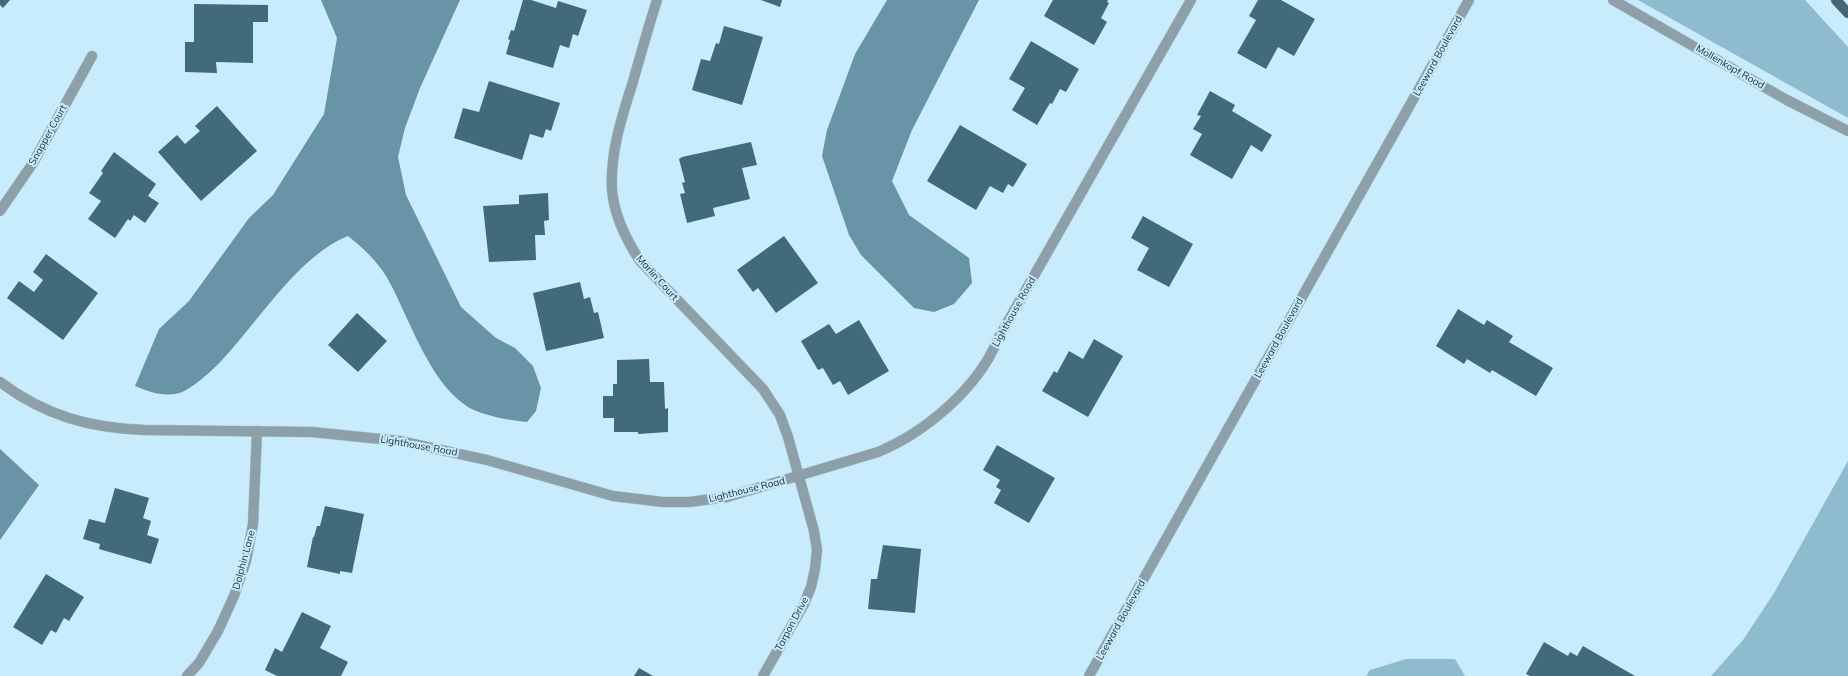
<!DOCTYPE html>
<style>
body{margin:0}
canvas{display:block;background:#c8ecfc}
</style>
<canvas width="1848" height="676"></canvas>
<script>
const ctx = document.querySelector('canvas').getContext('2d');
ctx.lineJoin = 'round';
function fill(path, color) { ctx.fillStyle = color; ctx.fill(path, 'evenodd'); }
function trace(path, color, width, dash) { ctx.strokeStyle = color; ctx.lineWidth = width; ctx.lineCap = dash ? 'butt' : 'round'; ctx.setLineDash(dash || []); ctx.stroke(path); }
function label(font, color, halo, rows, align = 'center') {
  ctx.font = font + ' Mulish,sans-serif'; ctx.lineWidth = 4; ctx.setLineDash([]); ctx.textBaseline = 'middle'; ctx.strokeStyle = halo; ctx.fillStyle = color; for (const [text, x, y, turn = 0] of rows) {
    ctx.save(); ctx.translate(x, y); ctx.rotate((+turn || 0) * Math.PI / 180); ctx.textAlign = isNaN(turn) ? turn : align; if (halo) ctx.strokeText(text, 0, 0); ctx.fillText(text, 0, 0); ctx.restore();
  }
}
const forest = new Path2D(`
 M1638 0H1805L1848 47V118Z
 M1848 461V676H1711L1743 640 1774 593Z
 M1406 659H1455L1465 676H1366L1370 670Z`);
const water = new Path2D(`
 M321 0H460L420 88 405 128 398 157 406 195 461 307 496 338 515 348 533 366 541 388 536 411 527 422C509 420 490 417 474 410 430 389 409 315 386 276 377 261 362 247 348 236 299 255 259 321 222 360 213 370 194 387 182 392 167 398 148 392 135 386L159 329 189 301 249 218 273 195 324 114 337 38Z
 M887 0H979L912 130 892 181 909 215 969 258 972 283 954 304 934 312 914 308 861 255 849 235 822 156 827 130 855 54Z
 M0 449 39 485 0 540Z`);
const building = new Path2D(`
 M0 0H10L3 8 0 5Z
 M523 0H531L556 8 558 1 587 10 578 36 573 34 569 48 560 45 553 68 506 54 510 40 508 39 511 30 514 31Z
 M761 0H782L780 7Z
 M1053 0H1108L1107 2 1109 3 1101 18 1107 22 1094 45 1044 16Z
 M1258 0H1281L1315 19 1294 56 1278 47 1266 69 1237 53 1256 20 1249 16Z
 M194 4 268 5V22H253V63L216 62 217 73 185 72V42H194Z
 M724 26 763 37 742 105 692 90 701 59 710 61 716 43 719 44Z
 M1031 41 1079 69 1066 92 1060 89 1052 104 1050 103 1037 125 1012 110 1025 88 1009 79Z
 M489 81 560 103 551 131 546 129 543 138 530 134 522 160 454 138 463 108 479 112Z
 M1210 91 1235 105 1232 111 1272 135 1262 152 1251 145 1232 179 1190 155 1202 134 1193 129 1201 116 1197 115Z
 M217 106 257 151 201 201 158 152 177 135 185 144 200 131 195 126Z
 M960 125 1027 164 1013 187 1008 184 1003 193 990 186 976 210 927 181Z
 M751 142 757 165 742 168 750 199 713 208 715 216 687 223 680 194 685 193 682 183 685 182 679 159 682 157Z
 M114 152 156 184 148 196 159 203 145 223 134 215 130 221 128 219 115 238 88 219 101 201 89 193 103 173 101 171Z
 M548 193 549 220 544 221 545 235H535L536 260 489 262 483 206 519 204V195Z
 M1143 216 1193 244 1169 287 1137 270 1149 248 1131 238Z
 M784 236 818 283 776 313 758 288 753 292 737 270Z
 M46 254 98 293 63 340 7 298 19 281 34 292 43 280 33 272Z
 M580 282 584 299 590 297 594 313 598 312 604 338 546 351 533 293Z
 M1458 309 1484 325 1487 320 1513 336 1509 342 1553 368 1536 396 1492 370 1490 373 1467 359 1464 364 1436 346Z
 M357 313 387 341 358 372 328 345Z
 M859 320 889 371 848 395 840 381 833 385 823 368 818 370 801 341 829 324 836 334Z
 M1094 339 1123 356 1088 417 1042 391 1054 371 1057 373 1069 351 1083 359Z
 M649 359 650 382H664L665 409 668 408V432L638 434V432H614V418H603V396H613V384H617V360Z
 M997 445 1055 478 1029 523 994 503 1001 490 996 487 1000 480 983 470Z
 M115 488 149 498 143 518 151 521 147 535 159 539 151 564 99 549 100 544 83 539 89 519 105 523Z
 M325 506 364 514 352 573 340 571V574L307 567 313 537H314L317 526H320Z
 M883 545 921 549 915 613 868 609 871 579H877Z
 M46 574 84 597 69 621 64 618 56 633 51 630 42 645 13 627Z
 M302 612 331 626 320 648 348 662 341 676H277L265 670 275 648 282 652Z
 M1544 642 1568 656 1570 652 1577 656 1583 646 1635 676H1530L1526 674Z
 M639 668 653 676H634Z`);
const minor = new Path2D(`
 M657 0C648 28 640 57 632 85 621 119 610 154 612 190 614 215 627 241 640 261L763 389 780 415 788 437 814 531 817 550 815 569 811 587 804 604 763 676
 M1613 0 1785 99 1848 131
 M0 211 33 163 92 56
 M0 382C45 416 90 428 145 430L312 432 400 441 487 460 613 496 663 502H689L727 497 878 452C926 432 978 388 998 339L1191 0
 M187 676 199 663 218 631 234 596 246 561 253 524 257 431
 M1089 676 1469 0`);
const major = new Path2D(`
 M1836 0 1848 13`);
const streetNames = [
 ["Leeward Boulevard",1438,56,-61],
 ["Mollenkopf Road",1730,67,30],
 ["Snapper Court",48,135,-61],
 ["Marlin Court",657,278,48],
 ["Lighthouse Road",1014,312,-61],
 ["Leeward Boulevard",1279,338,-61],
 ["Lighthouse Road",419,446,10],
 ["Lighthouse Road",747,490,-14],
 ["Dolphin Lane",244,560,-75],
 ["Leeward Boulevard",1121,620,-61],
 ["Tarpon Drive",792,624,-62]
];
fill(forest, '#8fbbcf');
fill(water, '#6993a6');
fill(building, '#416a7c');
trace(minor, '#a9c9d7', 11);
trace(major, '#a9c9d7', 11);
trace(minor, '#8d9fa8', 10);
trace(major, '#436574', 10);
label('10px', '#1b292f', '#c8ecfc', streetNames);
</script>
